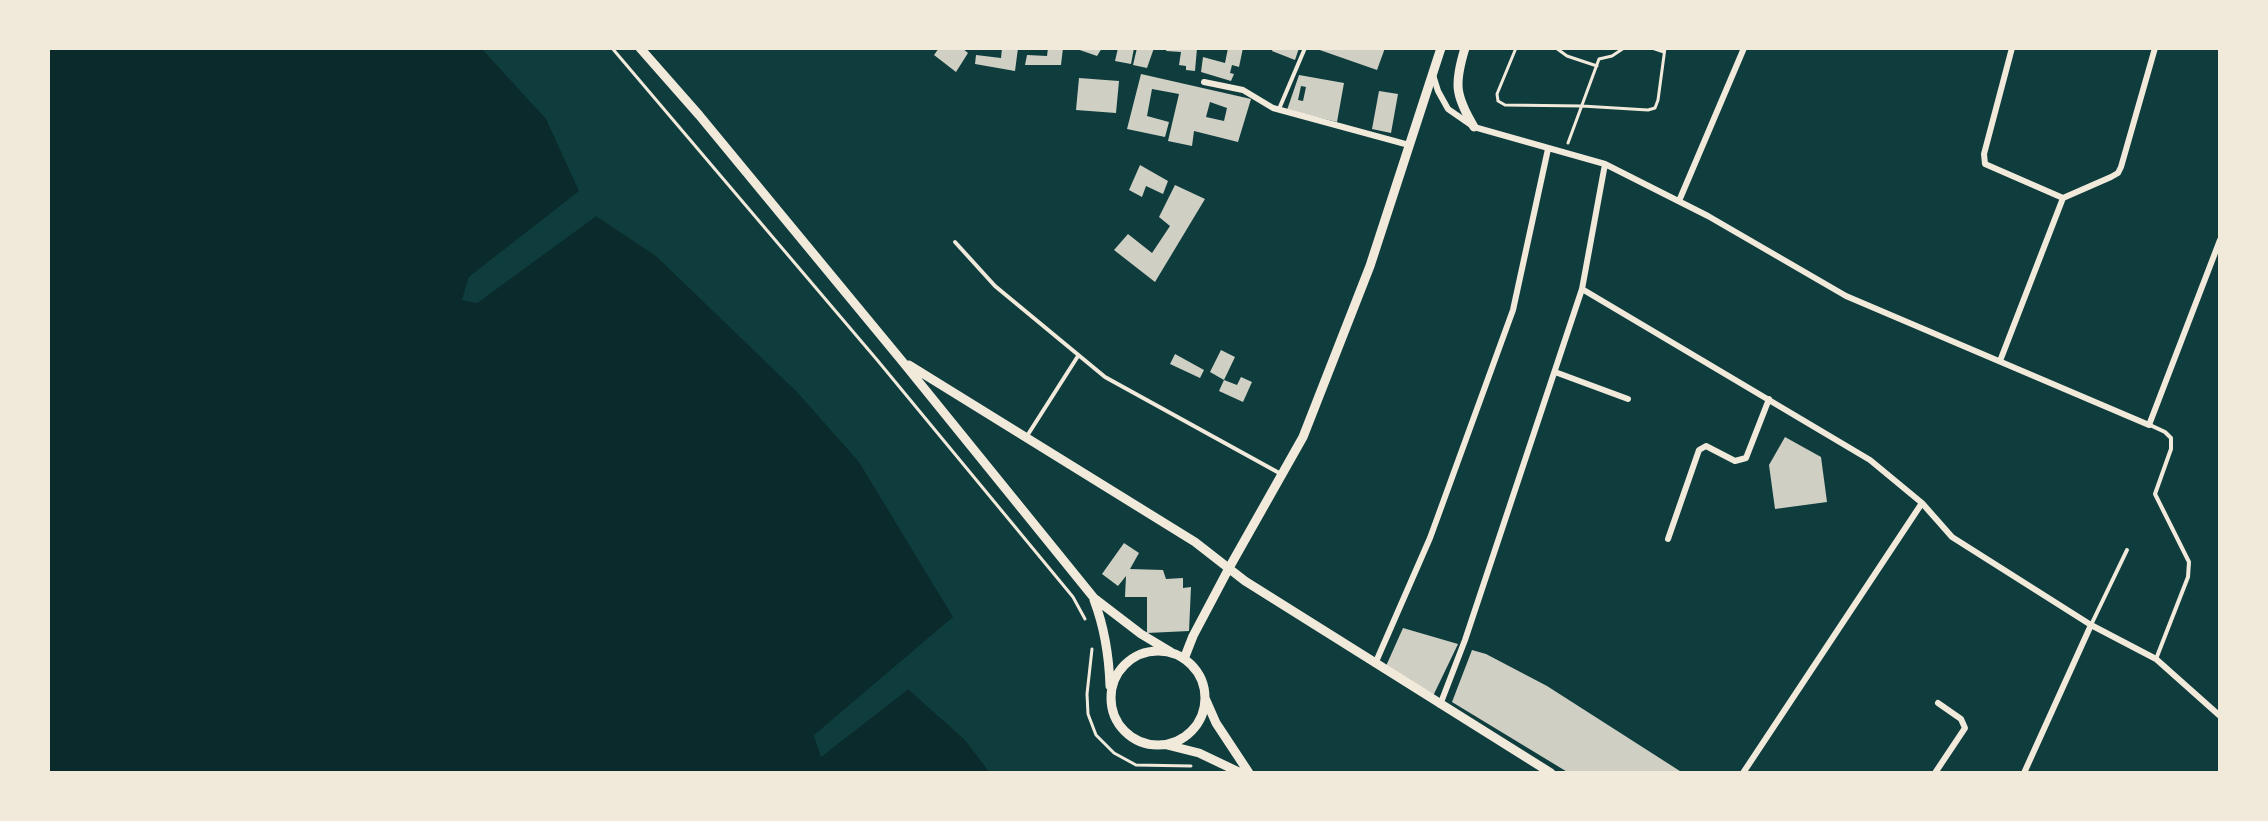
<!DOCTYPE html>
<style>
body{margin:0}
#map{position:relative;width:2268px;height:821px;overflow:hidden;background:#0f3d3e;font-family:Cabin,sans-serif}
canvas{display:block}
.frame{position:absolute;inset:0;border:50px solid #f1e9da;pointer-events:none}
</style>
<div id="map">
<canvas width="2268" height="821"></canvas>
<div class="frame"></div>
</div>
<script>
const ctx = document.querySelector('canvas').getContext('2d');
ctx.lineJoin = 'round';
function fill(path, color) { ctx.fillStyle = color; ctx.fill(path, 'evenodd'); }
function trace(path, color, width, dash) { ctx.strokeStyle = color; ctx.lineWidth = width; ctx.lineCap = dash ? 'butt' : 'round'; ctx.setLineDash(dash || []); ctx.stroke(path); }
const water = new Path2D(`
 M48 48H481L546 119 579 191 469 277 462 300 477 303 596 216 656 256 798 393 859 462 953 617 814 735 821 756 908 689 965 740 990 773H48Z`);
const pier = new Path2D(`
 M581 190V194L472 279 466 298 477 300 595 213 599 214 477 303 462 300 469 277Z
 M956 615 955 619 817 737 822 752 906 686 911 687 821 757 814 736Z`);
const building = new Path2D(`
 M939 48H962L968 53 956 72 934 55Z
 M1002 48H1018L1015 71 975 64 976 55 1001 58Z
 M1048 48H1063L1061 65H1025L1027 55 1047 56Z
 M1074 48H1102L1097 56Z
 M1118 48H1134L1131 64 1115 61Z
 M1137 48H1154L1147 68 1133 65Z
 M1167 48H1197L1195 71 1186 70V66L1179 65 1181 52 1166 51Z
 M1228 48H1243L1239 67 1232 65 1230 73 1234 74 1231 81 1201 72 1203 57 1225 63Z
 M1273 48H1299L1295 60 1272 51Z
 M1314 48H1385L1377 70Z
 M1141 74 1251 99 1238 142 1194 131 1192 146 1168 141 1179 94 1152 89 1147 116 1169 122 1165 137 1127 129ZM1210 102 1227 108 1224 121 1206 117Z
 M1299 75 1344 83 1337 122 1287 110ZM1301 86 1306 87 1303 101 1298 100Z
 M1079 78 1119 81 1116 113 1076 110Z
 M1379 91 1398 94 1391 133 1372 129Z
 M1140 165 1168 181 1163 194 1146 186 1142 197 1129 190Z
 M1175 185 1205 199 1155 282 1114 250 1128 234 1152 253 1170 226 1159 217Z
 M1221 350 1235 357 1224 380 1237 385 1241 377 1252 382 1243 402 1219 391 1224 380 1210 372Z
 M1175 354 1204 370 1200 378 1170 364Z
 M1785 437 1821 457 1827 502 1775 509 1769 465Z
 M1124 543 1139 553 1130 569 1163 570 1166 579 1183 578V588L1191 587 1189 631 1147 633V597H1125L1126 576 1118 586 1102 574Z
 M1403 628 1458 644 1433 696 1386 666Z
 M1472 650 1486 654 1547 686 1683 773H1569L1452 702Z`);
const path = new Path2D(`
 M612 48 878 361 1073 597 1085 619
 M1516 48 1497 94 1498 101 1505 105 1582 106 1648 110 1655 108 1658 100 1665 48
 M1556 48 1567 56 1597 66
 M1652 48 1664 52
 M1568 143 1599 59 1612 56 1624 48
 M1092 649 1087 694 1088 714 1096 735 1114 753 1136 765 1191 766`);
const service = new Path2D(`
 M1279 109 1305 48
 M955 242 995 286 1105 377 1281 474
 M2150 425 2165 432 2171 438V449L2155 494 2189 562 2188 577 2156 659
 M1027 436 1078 356
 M2091 625 2127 550`);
const minor = new Path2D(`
 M1433 75 1438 91 1448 109 1474 127 1605 164 1708 216 1846 296 2149 425 2220 240
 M1204 82 1243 90 1273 108 1409 145
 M1605 164 1582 289 1870 460 1922 503 1952 537 2091 625 2156 659 2220 716
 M2063 198 2111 177 2118 173 2121 167 2155 48
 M1679 201 1744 48
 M2000 361 2063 198 1985 164 1984 154 2012 48
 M1555 372 1628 399
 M1668 539 1699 450 1706 446 1735 461 1746 458 1769 399
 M1375 664 1430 538 1513 310 1548 149
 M1440 705 1465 640 1582 289
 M1743 773 1922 503
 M1935 773 1965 728 1961 719 1938 703
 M2024 773 2091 625`);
const tertiary = new Path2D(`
 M640 48 699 115 902 361 1094 598 1141 634 1171 652
 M1465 48C1454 84 1455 95 1474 127
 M909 365 1195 542 1245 581 1551 773
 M1094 600C1105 629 1109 655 1110 686
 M1111 698a47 47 0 1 1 94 0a47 47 0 1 1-94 0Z
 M1184 659 1193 636 1229 568 1303 437 1370 266 1441 48
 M1205 698 1216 723 1249 773
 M1167 745 1199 753 1241 773`);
fill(water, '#0a2a2b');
fill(pier, '#0f3d3e');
fill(building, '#cfcfc3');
trace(path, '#f1e9da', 3);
trace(service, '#f1e9da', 4);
trace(minor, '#f1e9da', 6);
trace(tertiary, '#f1e9da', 9);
</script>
